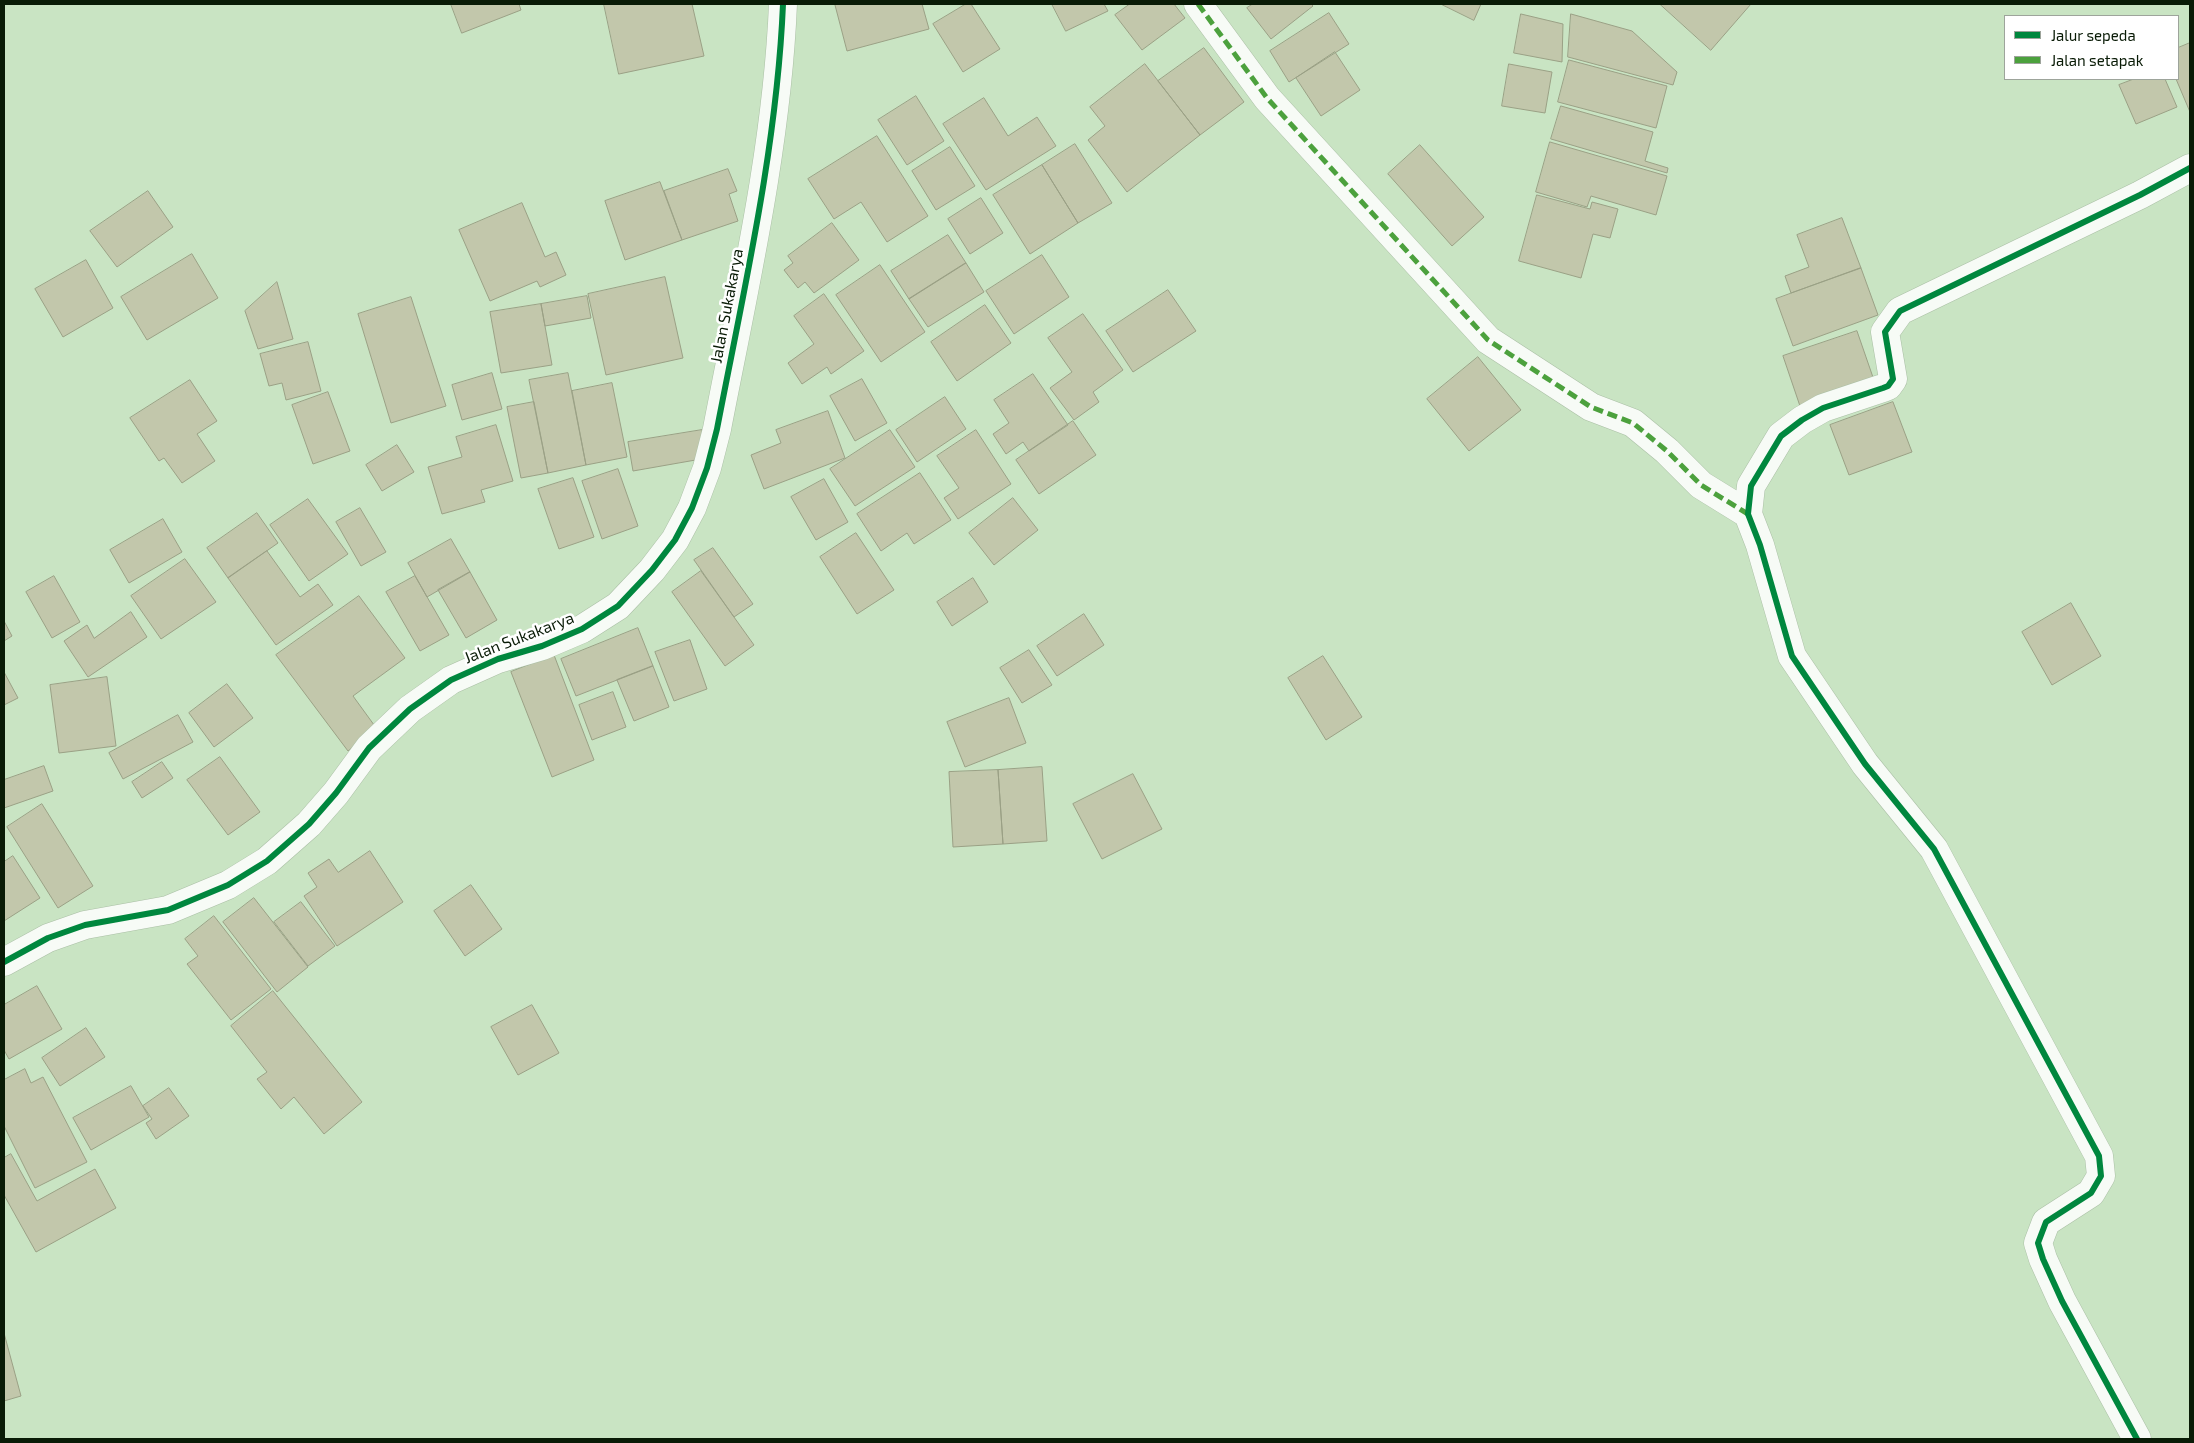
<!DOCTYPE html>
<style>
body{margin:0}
#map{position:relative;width:2194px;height:1443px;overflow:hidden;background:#c9e4c3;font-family:"Exo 2",sans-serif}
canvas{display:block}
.frame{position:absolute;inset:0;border:5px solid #091b06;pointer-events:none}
.legend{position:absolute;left:2004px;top:15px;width:175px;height:65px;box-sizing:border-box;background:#fff;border:1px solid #9da49b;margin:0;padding:6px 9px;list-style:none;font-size:15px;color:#091b06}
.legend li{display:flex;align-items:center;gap:10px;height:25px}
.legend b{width:25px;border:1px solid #9da49b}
</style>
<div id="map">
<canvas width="2194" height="1443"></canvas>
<div class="frame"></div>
<ul class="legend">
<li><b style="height:6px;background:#00873e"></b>Jalur sepeda</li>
<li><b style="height:6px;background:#4ca13d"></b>Jalan setapak</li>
</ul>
</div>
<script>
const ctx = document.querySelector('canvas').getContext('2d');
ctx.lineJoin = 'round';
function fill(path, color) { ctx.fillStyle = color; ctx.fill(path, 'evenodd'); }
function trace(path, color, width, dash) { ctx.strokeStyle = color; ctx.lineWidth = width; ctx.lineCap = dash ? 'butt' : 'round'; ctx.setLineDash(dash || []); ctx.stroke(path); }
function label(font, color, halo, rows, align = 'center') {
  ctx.font = font + ' "Exo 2",sans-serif'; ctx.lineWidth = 5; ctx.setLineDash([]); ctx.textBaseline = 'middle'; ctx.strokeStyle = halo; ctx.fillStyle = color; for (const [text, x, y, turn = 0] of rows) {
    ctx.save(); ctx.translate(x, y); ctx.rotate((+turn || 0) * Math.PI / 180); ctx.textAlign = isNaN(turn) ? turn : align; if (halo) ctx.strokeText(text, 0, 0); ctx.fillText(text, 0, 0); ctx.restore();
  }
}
const building = new Path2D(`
 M451 4H519L521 10 462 33Z
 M604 4H692L704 56 619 74Z
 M839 4H922L929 29 847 51 835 5Z
 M966 4H971L1000 49 963 72 933 24Z
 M1052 4H1104L1108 11 1066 31Z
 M1130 4H1174L1185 18 1142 50 1115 15Z
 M1253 4H1311L1313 6 1271 39 1247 8Z
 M1441 4H1481L1474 20Z
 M1660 4H1751L1711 50Z
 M1329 13 1349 44 1289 82 1270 51Z
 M1521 14 1563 24 1562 62 1514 53Z
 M1571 14 1632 31 1677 72 1673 85 1568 57Z
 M2190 43V112L2176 79H2178V48Z
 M1204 48 1244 102 1200 135 1158 81Z
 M1335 52 1360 90 1321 116 1296 78Z
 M1569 60 1667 86 1656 128 1558 102Z
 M1145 64 1200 135 1127 192 1088 140 1105 126 1090 107Z
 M1509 64 1552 72 1545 113 1502 106Z
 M2134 79H2165L2177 107 2136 124 2119 85Z
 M916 96 944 141 907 165 878 120Z
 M984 98 1008 136 1037 117 1056 146 986 190 943 124Z
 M1561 106 1653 132 1645 161 1668 168 1667 173 1551 139Z
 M877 136 928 216 887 242 861 202 834 219 808 179Z
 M1550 142 1667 176 1656 215 1591 196 1587 207 1536 192Z
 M1075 144 1112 203 1078 223 1042 165Z
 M1420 145 1484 217 1452 246 1388 174Z
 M950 147 975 186 936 210 912 171Z
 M1042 165 1078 223 1030 254 993 195Z
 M728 169 737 191 729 194 738 221 682 240 664 191Z
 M660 182 682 240 625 260 605 201Z
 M148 191 173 227 117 267 90 231Z
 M1537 195 1590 209 1592 202 1618 209 1610 238 1593 234 1581 278 1519 261Z
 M981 198 1003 233 970 254 948 219Z
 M522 203 545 257 556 252 566 275 540 287 537 281 490 301 459 230Z
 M1842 218 1861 268 1791 293 1785 276 1809 267 1797 235Z
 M832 223 859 260 814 293 805 282 798 288 784 270 793 263 788 256Z
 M948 235 966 263 909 299 891 271Z
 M192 254 218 298 147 340 121 297Z
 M1042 255 1069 297 1014 334 986 291Z
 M86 260 113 308 63 337 35 289Z
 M966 263 984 292 928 327 909 299Z
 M880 265 925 332 881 362 836 295Z
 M1861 268 1878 315 1793 346 1776 299Z
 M665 277 683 358 606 375 588 294Z
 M277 282 293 339 258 349 245 311Z
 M1168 290 1196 331 1133 372 1106 331Z
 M824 294 864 351 831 374 827 367 802 384 788 363 814 344 794 316Z
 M587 296 591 318 545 326 541 304Z
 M411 297 446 406 391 423 358 314Z
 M541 304 552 365 501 373 490 312Z
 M985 305 1011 343 957 381 931 342Z
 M1083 314 1123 370 1093 392 1099 402 1074 420 1050 388 1072 372 1048 338Z
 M1857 331 1876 386 1802 412 1783 356Z
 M308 342 321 391 286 400 282 383 269 386 260 354Z
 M1478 357 1521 410 1469 451 1427 399Z
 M492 373 502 409 462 420 452 385Z
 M568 373 586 465 548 473 529 380Z
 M1033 374 1068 425 1029 451 1023 442 1006 454 993 434 1009 423 994 400Z
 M862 379 887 423 855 441 830 396Z
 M190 380 217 421 197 434 215 461 182 483 164 458 159 461 130 418Z
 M612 383 627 457 586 465 572 391Z
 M328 392 350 451 313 464 292 405Z
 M945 397 966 429 917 462 896 430Z
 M534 402 548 473 521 478 507 407Z
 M1893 402 1912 452 1849 475 1830 425Z
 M828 411 845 458 764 489 751 455 781 443 776 430Z
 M1073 421 1096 455 1039 494 1016 460Z
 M496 425 513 481 481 490 485 502 442 514 428 467 462 457 456 437Z
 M702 430 707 458 633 471 628 442Z
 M890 430 915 467 855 506 830 469Z
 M976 430 1011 484 958 519 944 498 959 488 937 456Z
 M397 445 414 472 382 491 366 465Z
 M618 469 638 526 602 539 582 481Z
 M920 473 951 520 914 544 907 533 881 551 857 514Z
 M573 478 594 537 559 549 538 489Z
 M824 479 848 522 816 540 791 497Z
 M1013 498 1038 530 994 565 969 533Z
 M308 499 348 554 309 581 270 525Z
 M360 508 386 552 361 566 336 522Z
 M257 513 278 543 228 578 207 548Z
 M163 519 182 552 129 583 110 550Z
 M856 533 894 590 857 614 820 557Z
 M451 539 470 572 427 597 408 563Z
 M713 548 753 604 734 617 694 560Z
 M267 551 300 597 318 584 333 605 276 645 228 578Z
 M185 559 216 602 161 639 131 596Z
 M701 571 754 645 725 666 672 592Z
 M470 572 497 620 466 638 438 590Z
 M54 576 80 622 52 638 26 592Z
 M415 576 449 635 420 651 386 592Z
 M973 578 988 602 952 626 937 602Z
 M359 596 405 658 353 696 377 729 348 751 276 655Z
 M2071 603 2101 656 2052 685 2022 632Z
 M131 612 147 637 88 677 64 641 87 625 94 638Z
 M1084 614 1104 645 1057 676 1037 646Z
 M4 621 12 636 4 641Z
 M638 628 653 666 576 696 561 659Z
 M690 640 707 689 674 701 655 652Z
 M1029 650 1052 685 1022 703 1000 668Z
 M554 655 594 760 552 777 511 672Z
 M1323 656 1362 717 1326 740 1288 678Z
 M653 666 669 707 634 721 617 680Z
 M4 672 18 698 4 705Z
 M107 677 116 746 59 753 50 685Z
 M227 684 253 718 214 747 189 713Z
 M613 692 626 727 592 740 579 705Z
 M1009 698 1026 743 965 767 947 722Z
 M178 715 193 742 123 779 109 753Z
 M220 757 260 812 228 835 187 780Z
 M162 762 173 778 142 798 132 782Z
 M44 766 53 791 4 808V780Z
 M1042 767 1047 841 1003 844 998 770Z
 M998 770 1003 844 953 847 949 772Z
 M1133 774 1162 829 1102 859 1073 804Z
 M42 804 93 886 58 908 7 827Z
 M370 851 403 902 337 946 304 896 317 887 308 873 329 859 338 872Z
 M13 856 40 898 4 921V862Z
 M471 885 502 929 465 956 434 911Z
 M254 898 308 967 277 992 223 922Z
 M301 902 335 946 308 966 274 922Z
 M214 916 271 989 231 1020 187 964 198 956 185 939Z
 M37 986 62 1029 9 1059 4 1050V1005Z
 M273 991 362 1102 324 1134 294 1097 281 1109 257 1079 267 1072 231 1026Z
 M532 1005 559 1053 518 1075 491 1027Z
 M86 1028 105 1057 60 1086 42 1058Z
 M25 1069 31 1083 43 1077 87 1162 35 1188 4 1126V1080Z
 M131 1086 149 1117 91 1150 73 1118Z
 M169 1088 189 1116 156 1139 146 1123 152 1119 143 1106Z
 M11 1154 37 1201 95 1169 116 1208 36 1252 4 1195V1158Z
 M4 1333 21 1396 4 1401Z`);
const street = new Path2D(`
 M1198 4 1267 98 1488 340 1591 407 1633 423 1667 451 1701 485 1748 514
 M4 962 48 938 85 925 168 910 228 885 267 861 309 824 336 793 369 748 410 709 451 680 498 659 542 646 582 629 618 606 652 570 675 540 692 508 707 468 717 429C744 289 777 147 783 4
 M2137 1439 2062 1301 2043 1259 2038 1243 2046 1222 2091 1193 2101 1176 2099 1156 1934 849 1865 764 1792 656 1760 545 1748 514 1751 486 1781 436 1802 420 1823 408 1883 388 1888 386 1893 379 1885 332 1900 311 2140 195 2190 168`);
const quiet = new Path2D(`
 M1198 4 1267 98 1488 340 1591 407 1633 423 1667 451 1701 485 1748 514`);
const cycleway = new Path2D(`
 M4 962 48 938 85 925 168 910 228 885 267 861 309 824 336 793 369 748 410 709 451 680 498 659 542 646 582 629 618 606 652 570 675 540 692 508 707 468 717 429C744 289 777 147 783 4
 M2137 1439 2062 1301 2043 1259 2038 1243 2046 1222 2091 1193 2101 1176 2099 1156 1934 849 1865 764 1792 656 1760 545 1748 514 1751 486 1781 436 1802 420 1823 408 1883 388 1888 386 1893 379 1885 332 1900 311 2140 195 2190 168`);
const streetNames = [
 ["Jalan Sukakarya",727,306,-79],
 ["Jalan Sukakarya",519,638,-21]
];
fill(building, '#c2c7ab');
trace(building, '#9aa085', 1);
trace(street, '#aabfa5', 29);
trace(street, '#f7fbf6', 28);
trace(quiet, '#4ca13d', 5, [10, 5]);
trace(cycleway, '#00873e', 6);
label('16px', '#091b06', '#fff', streetNames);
</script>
